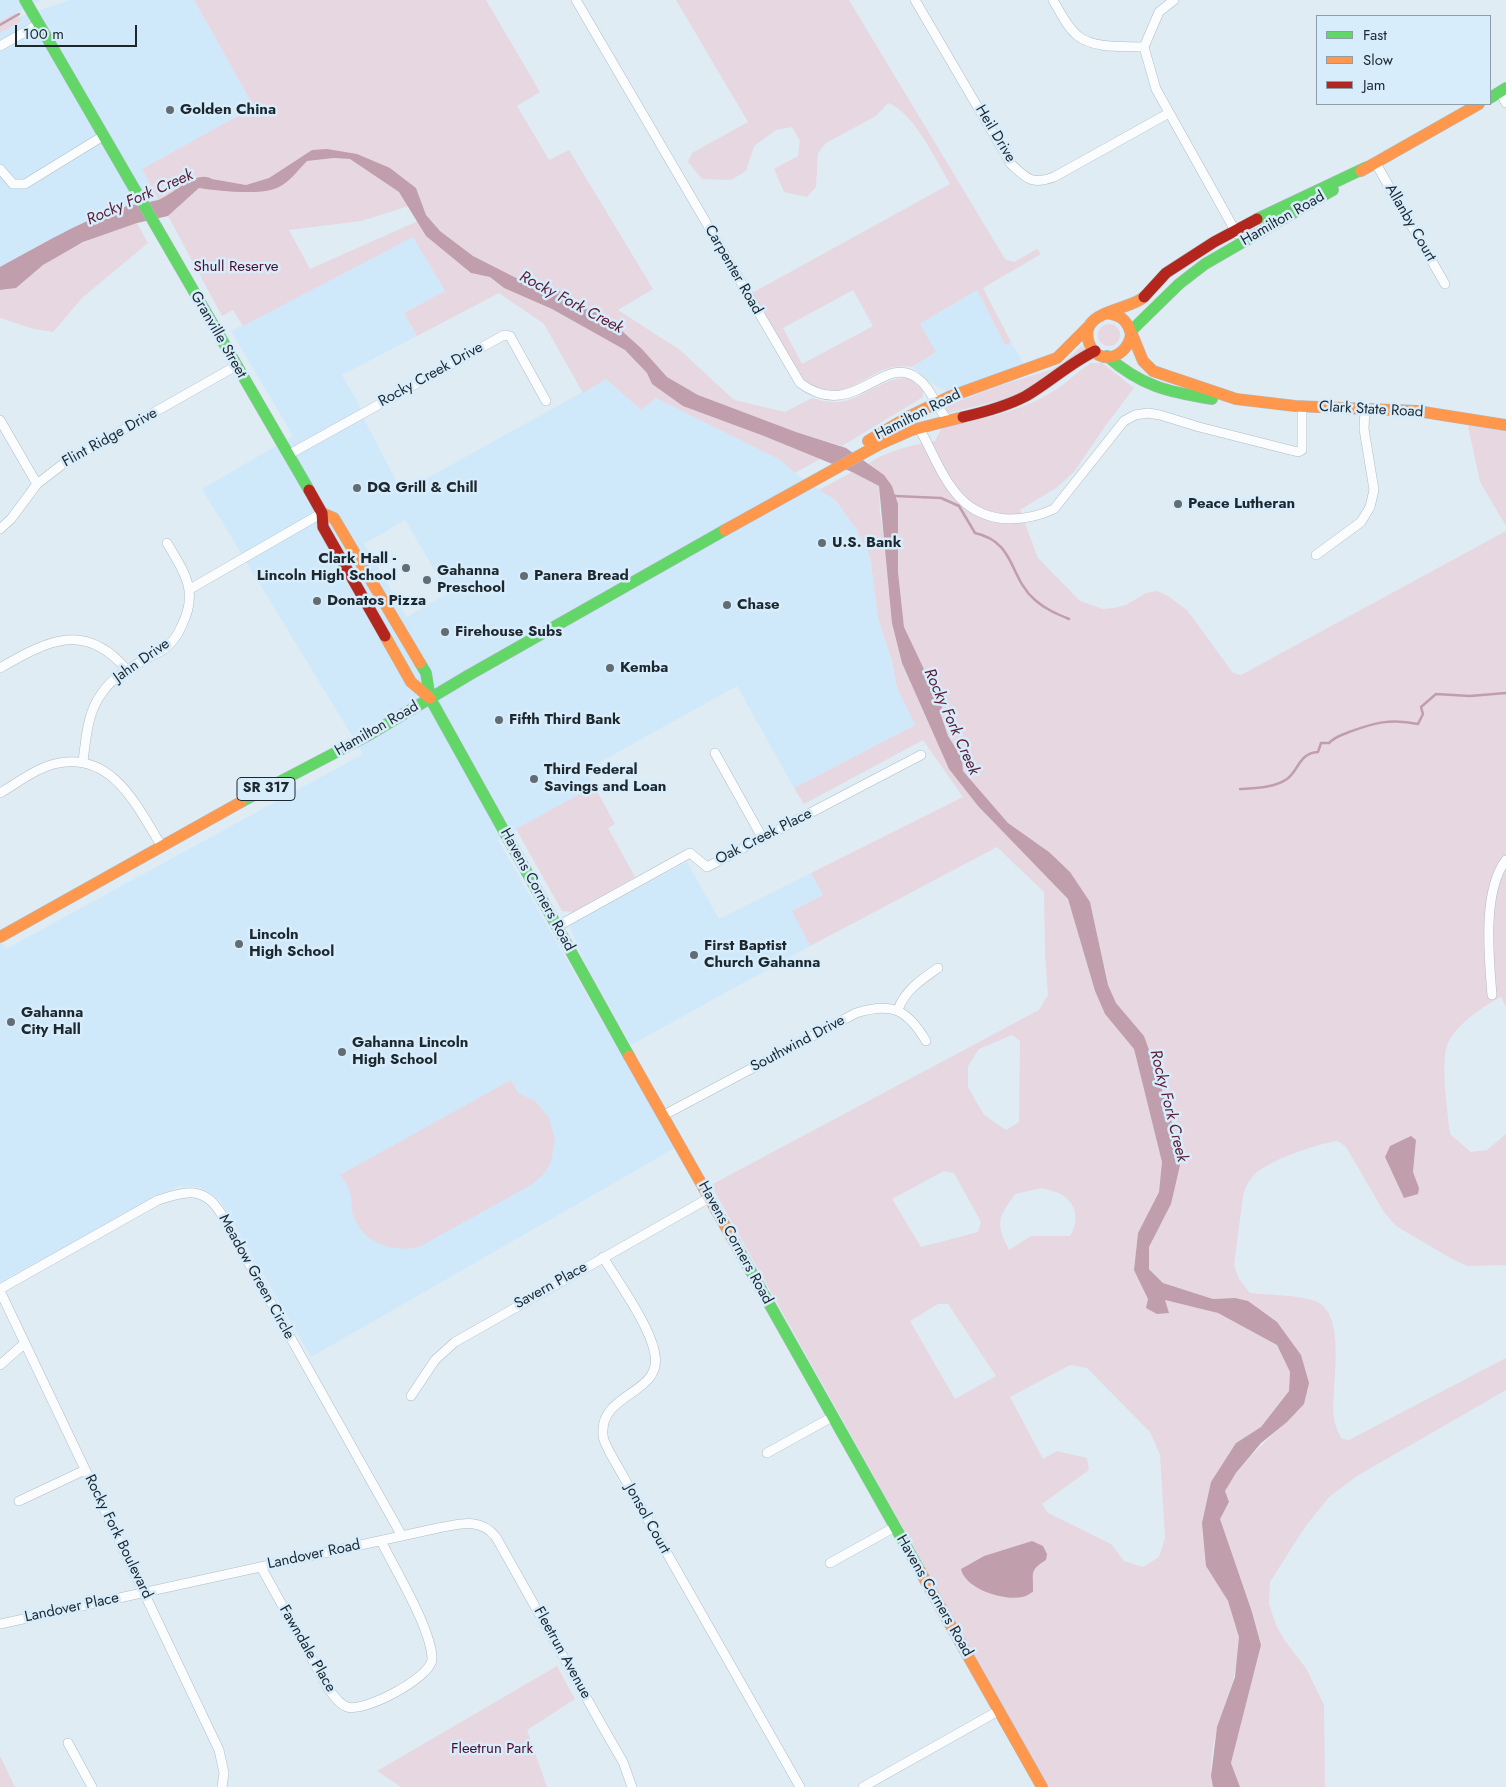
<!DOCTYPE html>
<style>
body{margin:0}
#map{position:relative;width:1506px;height:1787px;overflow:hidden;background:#dfecf4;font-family:Jost,sans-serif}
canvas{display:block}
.legend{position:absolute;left:1316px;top:15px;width:175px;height:90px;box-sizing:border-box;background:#d7edfc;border:1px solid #8d9eaa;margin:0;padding:6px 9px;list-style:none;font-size:15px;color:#1d272e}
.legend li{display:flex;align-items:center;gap:10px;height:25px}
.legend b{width:25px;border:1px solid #8d9eaa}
.scale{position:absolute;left:15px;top:25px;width:122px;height:22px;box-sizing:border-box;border:2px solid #1d272e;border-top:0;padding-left:6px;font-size:15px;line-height:18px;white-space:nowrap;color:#1d272e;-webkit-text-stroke:4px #d7edfc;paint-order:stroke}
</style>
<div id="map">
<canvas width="1506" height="1787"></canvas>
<ul class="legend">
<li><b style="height:6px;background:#63d668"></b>Fast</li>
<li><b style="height:6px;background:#ff974d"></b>Slow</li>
<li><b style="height:6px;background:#b3261e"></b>Jam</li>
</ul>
<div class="scale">100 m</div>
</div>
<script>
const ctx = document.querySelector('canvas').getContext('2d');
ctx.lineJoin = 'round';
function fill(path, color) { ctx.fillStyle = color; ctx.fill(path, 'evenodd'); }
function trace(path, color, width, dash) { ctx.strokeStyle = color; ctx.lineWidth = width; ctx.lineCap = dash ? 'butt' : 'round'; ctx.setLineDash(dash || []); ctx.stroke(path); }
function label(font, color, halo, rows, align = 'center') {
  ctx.font = font + ' Jost,sans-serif'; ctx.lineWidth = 5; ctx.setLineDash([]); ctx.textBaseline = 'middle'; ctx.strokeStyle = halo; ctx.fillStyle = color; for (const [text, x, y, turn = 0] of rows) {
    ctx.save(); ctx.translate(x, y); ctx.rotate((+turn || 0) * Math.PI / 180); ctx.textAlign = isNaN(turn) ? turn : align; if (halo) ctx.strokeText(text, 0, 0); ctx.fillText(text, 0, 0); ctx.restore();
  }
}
const built = new Path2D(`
 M0 0H42L0 21Z
 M70 0H194L254 107 142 169 158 200 128 206 47 241 0 267V33L22 22 19 17Z
 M413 236 445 291 404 313 417 336 342 375 359 405 366 423 402 492 606 379 641 410 656 398 780 460 795 473 834 500 856 529 870 556 878 618 892 661 897 688 915 725 794 788 737 686 586 770 594 786 498 840 675 1148 311 1357 220 1200 199 1187 179 1186 0 1282V940L6 949 363 754 202 489 293 436 231 331ZM405 520 448 593 407 617 364 544Z
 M977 290 1005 345 1011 342 1025 366 949 393 934 385 912 367 936 352 920 324Z
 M687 862 719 919 811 873 823 895 793 911 810 946 631 1045 584 962 570 927 575 920Z`);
const green = new Path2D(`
 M194 0H486L540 92 517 106 549 160 569 150 653 289 618 310 680 350 734 400 785 412 812 398C818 399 825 402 831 402 861 404 880 376 909 378L923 391V397L842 446 796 432 698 395 667 377 642 349 612 322 553 287 528 284 473 256 440 231 426 215 416 188 390 168 312 150 269 178 246 185 212 179 207 177 158 200 142 169 254 107Z
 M676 0H849L1005 259 1014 262 1037 249 1041 254 983 288 1011 342 1005 345 977 290 920 324 936 352 912 367C884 363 874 376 851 387 840 391 824 393 813 387 794 375 765 315 752 293L950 184C937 162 913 111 888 103L876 116 826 143 818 153 816 187 807 197 784 192 774 169 798 156 800 141 792 127 776 130 754 146 746 171 731 180 702 179 688 162 692 153 748 122ZM853 290 873 326 802 364 783 328Z
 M16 13 22 21 0 33V21Z
 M334 158 350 159 399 192 409 206 361 221 289 230 310 269 418 221 426 236 471 273 490 277 504 288 552 309 625 350 647 373 652 384 820 459 795 473 780 460 656 398 641 410 606 379 583 393 544 324 499 293 417 336 404 313 445 291 413 237 243 326 233 310 222 316 168 216 199 188 223 191 287 182 307 161Z
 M137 223 148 243 82 298 53 332 34 329 0 318V290C19 291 28 276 42 266 71 245 104 234 137 223Z
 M1098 335a11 11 0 1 1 22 0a11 11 0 1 1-22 0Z
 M1082 346 1087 353 1027 394 948 413 944 407 998 386 1050 370 1063 363Z
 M1091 363H1102L1134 388 1106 425 1074 472 1056 488 1020 510 1038 558 1080 601 1103 609 1114 608 1126 605 1146 593 1157 591 1168 596 1187 610 1233 673 1241 675 1506 531V1007L1501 997C1483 1006 1459 1023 1449 1041 1439 1058 1448 1113 1450 1134L1471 1152 1487 1150 1506 1134V1265L1467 1266 1452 1259 1396 1226 1384 1212 1346 1147 1338 1141C1318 1143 1267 1161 1254 1175 1248 1182 1245 1188 1243 1196L1234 1265 1239 1279 1250 1293C1269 1295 1298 1295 1315 1301 1349 1313 1330 1392 1334 1418 1335 1426 1338 1432 1342 1439L1349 1440 1506 1358V1390L1357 1476 1329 1497 1305 1527 1270 1582 1269 1604 1276 1625 1285 1641 1306 1668 1324 1705 1325 1787H1240L1231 1763 1261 1645 1252 1612 1219 1519 1229 1503 1225 1491C1247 1454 1275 1434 1304 1404L1301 1355 1235 1298 1213 1299 1163 1283 1149 1268V1247L1171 1204 1144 1036 1116 1003 1108 985 1090 902 1049 852 1008 823 963 771 962 758 948 736 940 712 942 707 904 627 898 572V504L892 486 869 463C889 450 912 445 935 441L940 431 945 426C984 419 1019 412 1054 391 1067 383 1078 371 1091 363ZM1416 1140 1413 1172 1419 1188 1404 1197 1385 1157 1390 1146Z
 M1467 421 1506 429V526L1480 482Z
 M852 472 879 486 880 512 902 663 949 769 978 806 1068 899 1095 991 1105 1014 1134 1049 1162 1162 1159 1192 1138 1233 1134 1269 1149 1299 1168 1313 1165 1300 1218 1313 1277 1345 1290 1372 1289 1391 1261 1427 1236 1443 1206 1566C1220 1588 1237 1611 1239 1638 1241 1689 1202 1735 1213 1787H1048L711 1185 1039 1010 1048 995 1045 955 1044 892 997 847 810 946 792 911 823 895 811 873 963 797 923 740 804 804 794 788 915 725 897 688 892 661 878 618 870 556 856 529 835 500 819 490ZM1012 1035 1020 1041 1019 1122 1006 1130 984 1115 968 1087V1066L979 1049ZM944 1171 954 1173 981 1222 978 1232 921 1247 892 1199ZM1042 1188C1049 1190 1059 1192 1065 1197 1078 1207 1078 1224 1070 1236H1031L1009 1250C995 1222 998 1219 1015 1194ZM938 1304H948L996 1376 955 1399 910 1321ZM1070 1365 1087 1368 1150 1432 1160 1455 1165 1538 1159 1557 1143 1567 1124 1561 1111 1544 1048 1513 1042 1504 1089 1470 1087 1458 1057 1451 1043 1459 1010 1397ZM1032 1541 1046 1560 1034 1567 1023 1597H1004L973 1586 961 1569 984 1556Z
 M594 786 615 824 608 828 635 877 573 912 562 911 516 829Z
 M511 1080 518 1093 535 1101 549 1118 555 1140 551 1162 544 1174 531 1185 419 1247C391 1253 363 1243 353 1215 351 1208 352 1202 351 1195 350 1189 344 1181 340 1175Z
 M557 1666 575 1699 527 1730 547 1787H401L377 1771Z
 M0 1756 15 1787H0Z`);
const water = new Path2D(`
 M327 149 357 154 390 168 416 188 426 215 440 231 473 256 528 284 553 287 612 322 642 349 667 377 698 395 796 432 846 448 884 475 892 486 898 504V572L904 627 942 707 940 712 948 736 962 758 963 771 1008 823 1049 852 1070 872 1090 902 1108 985 1116 1003 1144 1036 1154 1064 1175 1133 1180 1165 1171 1204 1149 1247V1269L1163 1283 1213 1299 1235 1298 1248 1301 1277 1322 1301 1355 1309 1383 1304 1404 1287 1422 1261 1443 1236 1473 1225 1491 1229 1502 1220 1519 1252 1612 1261 1645 1231 1763 1240 1787H1213L1211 1776 1217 1727 1235 1677 1239 1637 1228 1601 1206 1566 1202 1523 1211 1482 1236 1443 1261 1427 1289 1391 1290 1372 1277 1345 1218 1313 1165 1300 1169 1313 1157 1314 1146 1308 1148 1299 1134 1270 1138 1233 1159 1192 1162 1162 1134 1049 1105 1014 1095 991 1068 899 978 806 949 769 902 663 892 623 879 486 852 472 764 436 683 406 652 384 647 373 625 350 552 309 504 288 490 277 471 273 426 236 399 192 350 159 334 158 307 161C297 171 288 185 274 189 256 195 218 191 199 188L168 216 137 223 83 242 43 265 16 288 0 290V267C41 245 83 219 127 206 137 203 148 203 158 200 173 195 196 169 212 179L246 185 269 178 312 150Z
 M1411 1136 1416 1140 1413 1172 1419 1188 1418 1194 1404 1198 1385 1157 1390 1146Z
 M1032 1541 1043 1546 1047 1554 1046 1560C1028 1571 1034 1573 1033 1592 1030 1593 1026 1597 1022 1597 1004 1601 965 1589 961 1569L984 1556Z`);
const stream = new Path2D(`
 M0 25 19 14
 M895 496 941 498 959 506 975 533C1016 542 1009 578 1035 600 1045 609 1057 614 1069 619
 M1240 789C1255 788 1274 788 1287 779 1299 770 1299 753 1318 752L1321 743H1329C1336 736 1340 736 1349 732 1374 723 1390 718 1418 724L1423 714 1421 707 1436 694 1470 696 1506 693`);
const street = new Path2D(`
 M576 0 800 383C854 423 883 352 917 378 932 388 936 409 949 421
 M915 0 1011 164C1027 179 1031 185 1054 177L1169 113
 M1053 0C1060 12 1067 27 1078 36 1094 49 1125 46 1144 47
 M1174 0 1159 12 1144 47 1156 89 1237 234
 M0 46 39 24
 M1500 92 1506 103
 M1375 162 1445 284
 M0 169 13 184H25L103 136
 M0 420 37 484
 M919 428C942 468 953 517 1009 519 1026 519 1039 516 1054 509L1124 421 1135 415 1148 413 1160 415 1199 427 1298 452 1302 450V407
 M288 455 504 335 510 336 546 401
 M0 529 11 519 37 484 63 464 236 366
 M1316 555 1361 522 1370 507 1374 490 1364 429 1365 410
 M190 589 322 513
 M0 668C47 641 85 620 127 670
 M715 753 763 839
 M83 762C86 738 87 713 102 693 116 672 140 663 161 651 171 645 178 635 182 625 199 591 184 572 167 543
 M0 793C17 783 35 769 54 764 112 750 137 806 162 847
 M558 926 690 853 707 867 921 755
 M1492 995C1489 958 1482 891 1506 860
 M898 1010C904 991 922 979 938 968
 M664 1115 856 1013C892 1002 907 1009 926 1041
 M603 1257C618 1282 651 1327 655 1355 662 1394 599 1393 603 1435 603 1441 608 1448 610 1453L800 1787
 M0 1289 158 1200C184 1192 203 1185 220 1212L402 1536
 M0 1291 219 1750 224 1773 222 1787
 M0 1365 25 1343
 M411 1396 435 1360 455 1342 709 1198
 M767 1453 832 1417
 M19 1501 85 1470
 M830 1563 895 1527
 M261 1567 328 1688C333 1695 339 1704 347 1707 364 1713 432 1677 432 1659 432 1630 395 1569 381 1541
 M0 1624 438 1528C460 1524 480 1517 496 1537L604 1729 623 1762 632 1787
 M68 1743 92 1787
 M863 1787 998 1711`);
const fast = new Path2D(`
 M25 0 309 490
 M1490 98 1506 88
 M1257 219 1367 167
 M1131 331 1179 284 1205 264 1333 190
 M1107 356C1141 386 1168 392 1212 399
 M420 663 426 673 430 698 629 1056
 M241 802 367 736 469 675 725 530
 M740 1252 920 1571`);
const slow = new Path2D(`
 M1361 171 1479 104
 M1106 313C1120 315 1127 319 1131 334 1128 358 1098 367 1089 343 1077 310 1129 311 1144 297
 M1132 334 1143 361 1153 371 1236 399 1295 406 1417 411 1506 425
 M868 441 908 417 949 397 1057 358 1089 326
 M322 513 334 518 420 663
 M725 530 880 444 912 430 963 417
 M385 636 411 682 430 698
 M0 937 241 802
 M629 1056 740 1252
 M920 1571 1042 1787`);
const jam = new Path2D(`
 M1144 297 1166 273 1214 242 1257 219
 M963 417C985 412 1007 406 1026 396 1050 382 1070 363 1095 351
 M309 490 322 513 323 527 385 636`);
const markers = [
 [170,110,5,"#616c73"],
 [357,488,5,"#616c73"],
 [1178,504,5,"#616c73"],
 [822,543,5,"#616c73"],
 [406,568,5,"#616c73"],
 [524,576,5,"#616c73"],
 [427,580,5,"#616c73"],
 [317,601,5,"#616c73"],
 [727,605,5,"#616c73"],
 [445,632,5,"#616c73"],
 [610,668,5,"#616c73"],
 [499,720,5,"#616c73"],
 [534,779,5,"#616c73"],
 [239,944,5,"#616c73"],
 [694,955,5,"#616c73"],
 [11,1022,5,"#616c73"],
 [342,1052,5,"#616c73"]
];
const shields = [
 [266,789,58]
];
const shieldNames = [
 ["SR 317",266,789]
];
const poiNames = [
 ["Golden China",180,110],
 ["DQ Grill & Chill",367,488],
 ["Peace Lutheran",1188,504],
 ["U.S. Bank",832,543],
 ["Clark Hall -",396,559,"right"],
 ["Lincoln High School",396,576,"right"],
 ["Gahanna",437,571],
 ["Preschool",437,588],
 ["Panera Bread",534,576],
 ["Donatos Pizza",327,601],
 ["Chase",737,605],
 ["Firehouse Subs",455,632],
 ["Kemba",620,668],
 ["Fifth Third Bank",509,720],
 ["Third Federal",544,770],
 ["Savings and Loan",544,787],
 ["Lincoln",249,935],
 ["High School",249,952],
 ["First Baptist",704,946],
 ["Church Gahanna",704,963],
 ["Gahanna",21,1013],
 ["City Hall",21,1030],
 ["Gahanna Lincoln",352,1043],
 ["High School",352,1060]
];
const streetNames = [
 ["Heil Drive",995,134,59],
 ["Hamilton Road",1283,219,-30],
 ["Allanby Court",1410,223,60],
 ["Carpenter Road",733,270,60],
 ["Granville Street",218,335,60],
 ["Rocky Creek Drive",431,375,-29],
 ["Clark State Road",1371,410,3],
 ["Hamilton Road",918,415,-27],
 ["Flint Ridge Drive",110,438,-29],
 ["Jahn Drive",142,661,-35],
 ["Hamilton Road",377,729,-30],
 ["Oak Creek Place",764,837,-27],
 ["Havens Corners Road",537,890,61],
 ["Southwind Drive",798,1044,-28],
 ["Havens Corners Road",735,1243,61],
 ["Meadow Green Circle",256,1277,61],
 ["Savern Place",551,1286,-29],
 ["Jonsol Court",647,1519,61],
 ["Rocky Fork Boulevard",118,1537,64],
 ["Landover Road",314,1555,-12],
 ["Havens Corners Road",934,1596,60],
 ["Landover Place",72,1608,-12],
 ["Fawndale Place",307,1649,60],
 ["Fleetrun Avenue",562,1653,61]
];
const parkNames = [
 ["Shull Reserve",236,267],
 ["Fleetrun Park",492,1749]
];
const waterNames = [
 ["Rocky Fork Creek",140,198,-24],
 ["Rocky Fork Creek",571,303,28],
 ["Rocky Fork Creek",951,722,66],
 ["Rocky Fork Creek",1168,1106,76]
];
fill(built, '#d0e9fa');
fill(green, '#e7d7e1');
fill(water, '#c09eab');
trace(stream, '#c09eab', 2.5);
trace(street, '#b1bcc2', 10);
trace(fast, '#b1bcc2', 12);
trace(slow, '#b1bcc2', 12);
trace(jam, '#b1bcc2', 12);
trace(street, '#fafcfd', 9);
trace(fast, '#63d668', 11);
trace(slow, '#ff974d', 11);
trace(jam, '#b3261e', 11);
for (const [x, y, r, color] of markers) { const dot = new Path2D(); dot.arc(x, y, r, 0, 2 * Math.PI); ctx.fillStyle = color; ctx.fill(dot); trace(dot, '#d7edfc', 2); }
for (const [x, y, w] of shields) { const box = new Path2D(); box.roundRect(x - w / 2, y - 11.5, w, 23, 4); ctx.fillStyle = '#d7edfc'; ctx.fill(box); trace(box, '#1d272e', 1); }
label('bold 14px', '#1d272e', null, shieldNames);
label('bold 15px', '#1d272e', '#d7edfc', poiNames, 'left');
label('15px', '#1d272e', '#d7edfc', streetNames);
label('15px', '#4c0b26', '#d7edfc', parkNames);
label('italic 16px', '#5d1b33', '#d7edfc', waterNames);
</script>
